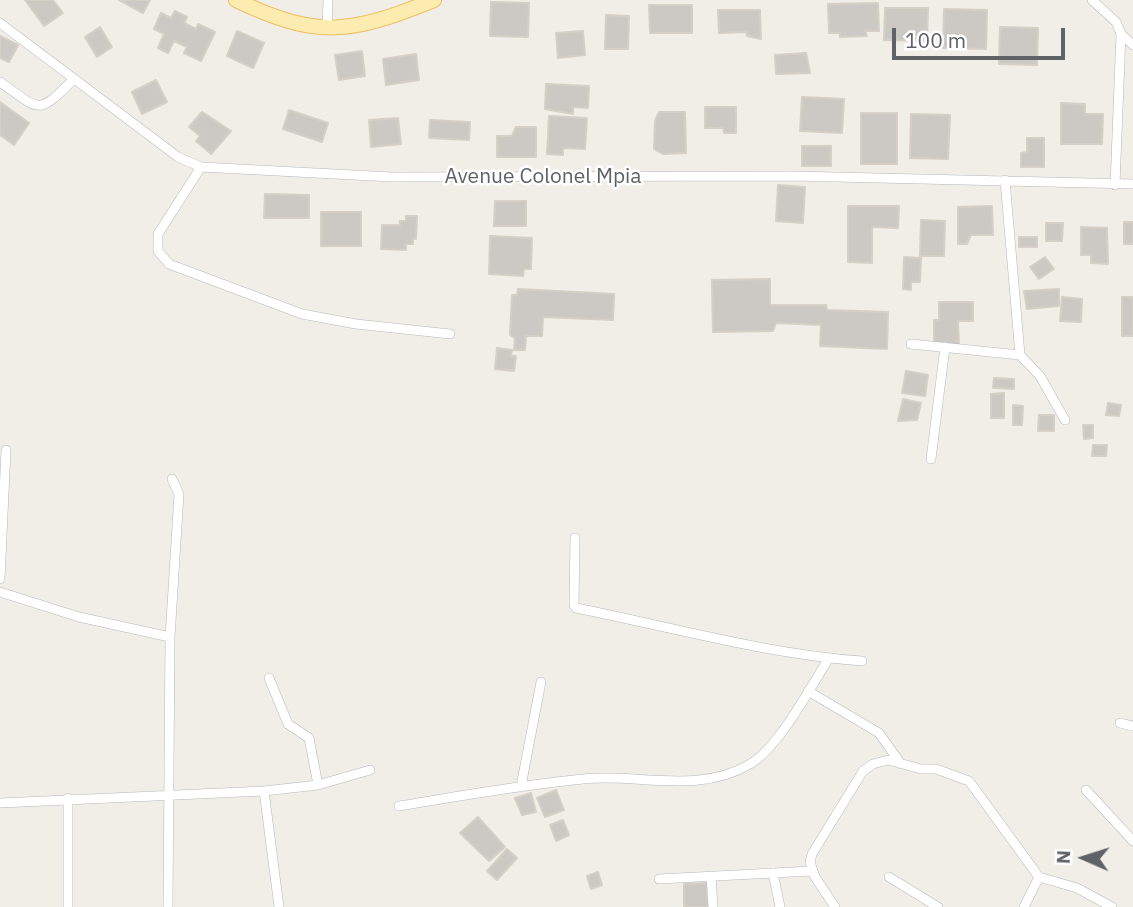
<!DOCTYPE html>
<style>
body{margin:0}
#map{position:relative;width:1133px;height:907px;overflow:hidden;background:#f0eee7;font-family:"IBM Plex Sans",sans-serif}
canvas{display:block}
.north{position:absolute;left:1049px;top:823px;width:70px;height:70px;-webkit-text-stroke:5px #fff;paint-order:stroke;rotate:273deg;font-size:19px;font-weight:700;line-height:28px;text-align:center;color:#5f6367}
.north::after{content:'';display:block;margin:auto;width:24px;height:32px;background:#5f6367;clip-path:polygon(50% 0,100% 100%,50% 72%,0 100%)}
.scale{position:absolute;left:892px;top:28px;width:173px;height:32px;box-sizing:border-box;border:4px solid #5f6367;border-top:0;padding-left:9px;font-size:21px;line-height:24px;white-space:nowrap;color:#5f6367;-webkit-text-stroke:5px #fff;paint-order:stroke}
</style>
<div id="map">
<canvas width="1133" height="907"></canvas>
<div class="north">N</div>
<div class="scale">100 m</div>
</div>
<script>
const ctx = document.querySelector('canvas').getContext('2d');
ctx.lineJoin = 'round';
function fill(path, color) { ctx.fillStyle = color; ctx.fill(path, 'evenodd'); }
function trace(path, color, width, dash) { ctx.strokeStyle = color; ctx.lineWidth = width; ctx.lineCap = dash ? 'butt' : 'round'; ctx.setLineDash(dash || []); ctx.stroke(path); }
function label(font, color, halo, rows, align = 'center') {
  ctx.font = font + ' "IBM Plex Sans",sans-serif'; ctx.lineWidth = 5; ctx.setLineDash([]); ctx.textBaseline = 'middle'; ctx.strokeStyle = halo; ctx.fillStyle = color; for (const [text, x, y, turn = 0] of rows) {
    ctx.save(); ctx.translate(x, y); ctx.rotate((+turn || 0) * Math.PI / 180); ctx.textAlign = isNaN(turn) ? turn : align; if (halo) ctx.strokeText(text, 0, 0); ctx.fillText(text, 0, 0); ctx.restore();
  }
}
const building = new Path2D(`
 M25 0H53L63 13 44 26Z
 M119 0H150L143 13Z
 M491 2 529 3 528 37 490 36Z
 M878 3 879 31H865L867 36 840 37V33H829L828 4Z
 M649 5H692V33H650Z
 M885 8H928L927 41 884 40Z
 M944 9 987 10 986 49 943 48Z
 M718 10H760L761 39 747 36 746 32 719 33Z
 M175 11 187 17 184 23 196 29 198 24 215 32 201 61 184 53 187 47 174 41 168 53 158 48 164 34 154 29 161 13 171 18Z
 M606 15 629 16 628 49H605Z
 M100 27 112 47 97 57 85 37Z
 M1000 27 1038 28 1037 65 999 64Z
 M237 31 264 43 253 68 227 56Z
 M583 31 585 55 558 58 556 33Z
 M0 36 18 45 9 62 0 58Z
 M362 51 365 76 339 80 335 55Z
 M806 53 810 73 776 74 775 55Z
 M416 54 419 80 386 85 383 59Z
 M156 80 167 102 142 114 132 92Z
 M546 84 589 86 588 108 573 107V114L545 109Z
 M802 97 844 99 842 133 800 131Z
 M0 102 29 123 14 145 0 135Z
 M1061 103 1085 104V114H1103L1102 144H1061Z
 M705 107H736V133H724L723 128H705Z
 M289 110 328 123 322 142 283 129Z
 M202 112 231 131 211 154 196 141 200 136 189 127Z
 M659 112H685L686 153 663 154 654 149 655 121Z
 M861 113H897V164H861Z
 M911 114 950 115 948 159 910 158Z
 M549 116 587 118 585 149 563 148V155L547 154Z
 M398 118 401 144 371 147 369 120Z
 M430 120 470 122 469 140 429 138Z
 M516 127H536V157H497V136H512Z
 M1027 138H1044V167H1021V153L1027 152Z
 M802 146H831V166H802Z
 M778 185 805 187 803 223 776 221Z
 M265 194 309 195V218H264Z
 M495 201H526V226H494Z
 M848 206H899L898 228 872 227V263L848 262Z
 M992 206 993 235H971L967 244H958V207Z
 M321 212H361V246H321Z
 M406 216H417L416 239H413V244H406V250L381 249 382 225H400V221H406Z
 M921 220 945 221 944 256H920Z
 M1124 222H1133V244H1124Z
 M1046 223H1063L1062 241H1046Z
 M1081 227 1107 228 1108 264 1091 263V255H1081Z
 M490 236 532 238 531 269H524L523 276 489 274Z
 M1019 237H1037V247H1019Z
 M904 257 921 258 920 282H911V290L903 289Z
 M1045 257 1054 269 1039 279 1030 267Z
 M770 279V305H826L827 310 888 312 887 349 820 346 821 325 776 323 773 331 713 332 712 280Z
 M518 289 614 294 613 320 543 317 542 336H526L525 350H514L515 338 510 335 512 295H517Z
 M1059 289V306L1027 309 1024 291Z
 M1062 297 1082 299 1081 322 1060 321Z
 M1122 297H1133V336H1122Z
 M939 302H973V321H958L959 345H934V320H939Z
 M497 348 512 350 511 356H516L514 371 495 369Z
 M906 371 928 375 925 396 902 393Z
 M994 378 1014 379V389L993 388Z
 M1004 393V418H991V394Z
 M903 399 921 403 917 420 898 421Z
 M1108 403 1121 405 1119 416 1106 415Z
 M1013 405 1023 406 1022 425H1013Z
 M1039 415H1054V431H1038Z
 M1083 425H1093V438L1084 439Z
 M1093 445H1107L1106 456H1092Z
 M556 790 564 810 545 817 537 798Z
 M531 793 536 812 522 815 515 798Z
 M478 817 505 847 489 861 460 833Z
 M563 820 569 835 556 841 550 825Z
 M507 849 517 858 497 880 487 871Z
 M598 872 602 885 591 889 587 876Z
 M707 883 708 907H684V884Z`);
const minor = new Path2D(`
 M1092 0 1116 22 1121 34 1115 185
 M0 23 178 157 201 167 392 177 793 176 1133 184
 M327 28 328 0
 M1121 34 1133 45
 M0 82C41 111 37 116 74 79
 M201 167 158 234V251L169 264 302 314 356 324 450 334
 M1005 180 1020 355
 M911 344 1020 355 1040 376 1065 420
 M931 459 945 347
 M575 538 574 605 576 608C671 627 766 654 862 661
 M0 579 6 450
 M0 592 79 617 170 637
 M269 678 288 724 309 738 318 785
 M808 691 879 733 901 764
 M1120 723 1133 726
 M521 786 541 682
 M1086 790 1133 841
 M264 791 279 907
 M68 798V907
 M0 803 264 791 318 785 370 770
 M399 806C460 796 521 785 583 779 638 773 698 795 750 764 779 747 810 688 829 658
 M773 873 780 907
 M711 876 713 907
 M889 877 938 907
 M659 879 812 871
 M168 907 170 637 179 494 172 479
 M835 907 815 877 810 862 812 854 863 771 873 764 888 760 921 769H936L969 781 1039 877 1077 888 1112 907
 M1024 907 1039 877`);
const primary = new Path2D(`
 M236 0C319 40 352 33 434 0`);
const streetNames = [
 ["Avenue Colonel Mpia",543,177]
];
fill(building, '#ccc9c4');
trace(building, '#d5cfc6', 2);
trace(minor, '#b4b8bb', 10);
trace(primary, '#eebf62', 16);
trace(minor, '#fff', 9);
trace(primary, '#fdecb0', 14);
label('21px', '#5f6367', '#fff', streetNames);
</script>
